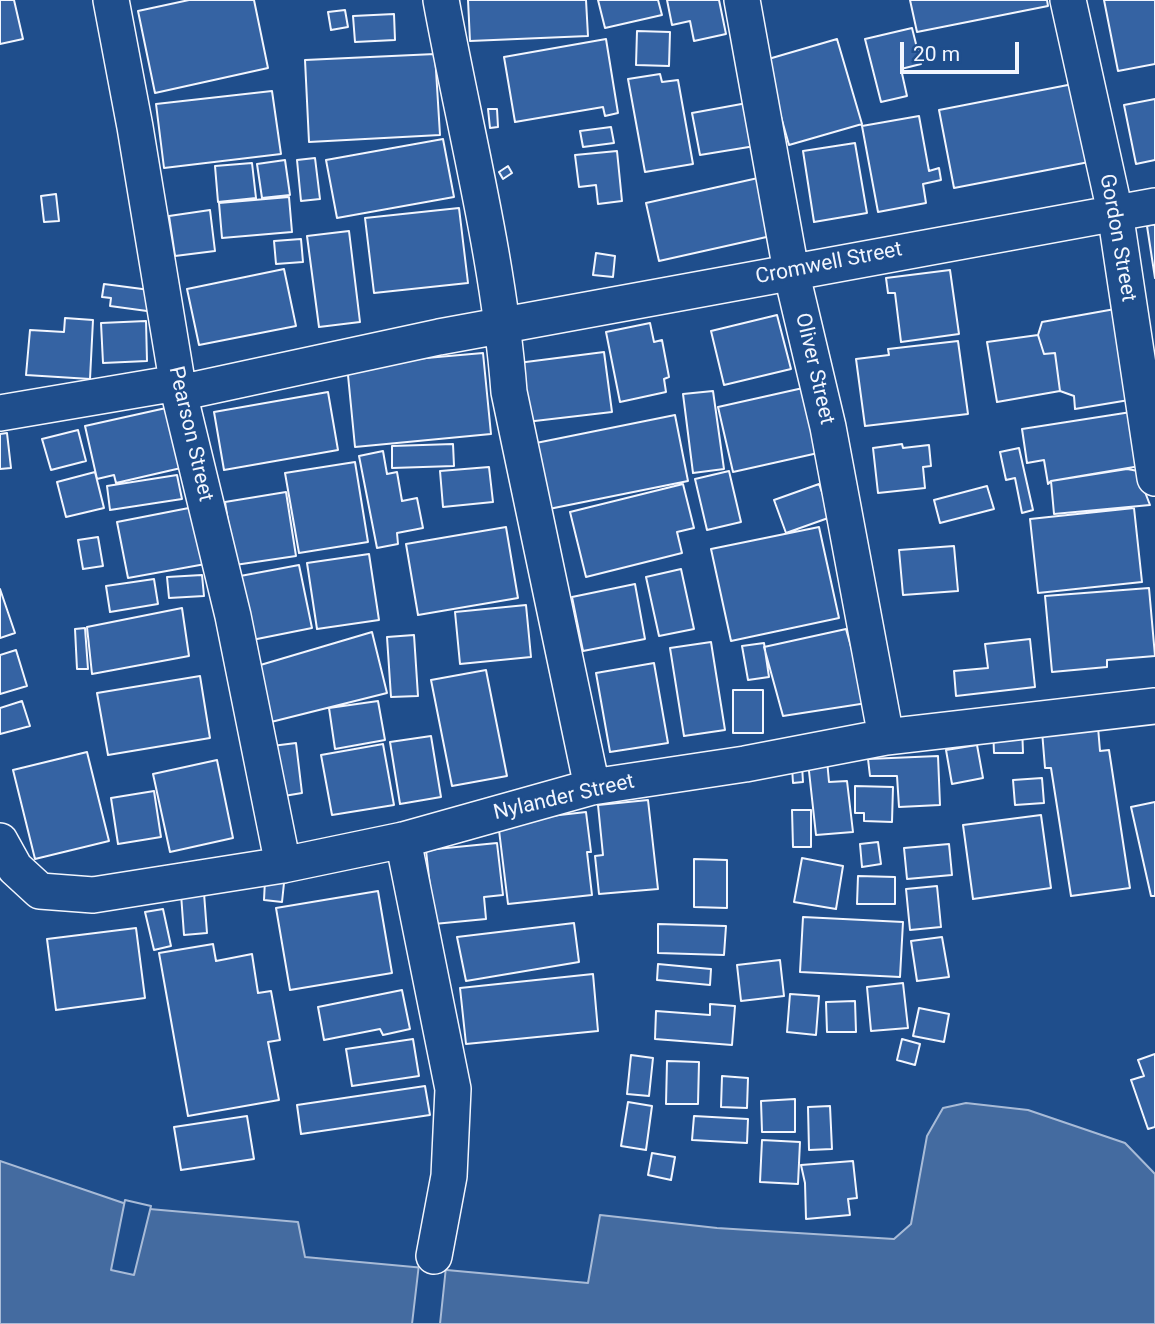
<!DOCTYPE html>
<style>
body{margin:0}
#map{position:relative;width:1155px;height:1324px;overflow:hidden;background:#1f4e8c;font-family:Roboto,sans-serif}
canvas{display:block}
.scale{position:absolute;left:900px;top:42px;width:119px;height:32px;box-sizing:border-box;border:4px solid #f2f6ff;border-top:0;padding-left:9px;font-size:21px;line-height:24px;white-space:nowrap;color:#f2f6ff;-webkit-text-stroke:5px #1f4e8c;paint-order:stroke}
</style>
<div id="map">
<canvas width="1155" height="1324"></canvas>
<div class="scale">20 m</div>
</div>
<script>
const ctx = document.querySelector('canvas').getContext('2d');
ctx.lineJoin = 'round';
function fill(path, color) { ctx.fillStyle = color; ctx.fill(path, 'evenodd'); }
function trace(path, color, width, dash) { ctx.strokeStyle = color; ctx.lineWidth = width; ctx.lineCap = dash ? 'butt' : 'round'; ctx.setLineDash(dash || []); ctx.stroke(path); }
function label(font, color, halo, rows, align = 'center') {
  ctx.font = font + ' Roboto,sans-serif'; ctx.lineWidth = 5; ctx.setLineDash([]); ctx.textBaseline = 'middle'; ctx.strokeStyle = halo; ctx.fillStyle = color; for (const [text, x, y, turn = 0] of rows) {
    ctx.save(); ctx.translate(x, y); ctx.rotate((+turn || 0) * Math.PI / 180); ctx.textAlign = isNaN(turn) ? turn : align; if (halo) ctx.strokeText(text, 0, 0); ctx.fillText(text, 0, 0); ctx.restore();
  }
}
const water = new Path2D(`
 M966 1103 1028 1110 1125 1143 1155 1174V1324H0V1161L138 1208 298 1222 305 1257 588 1283 600 1215 717 1228 894 1239 911 1224 927 1136 943 1108Z`);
const pier = new Path2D(`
 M125 1200 151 1206 134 1275 111 1270Z
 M419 1264 446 1267 440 1324H412Z`);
const building = new Path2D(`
 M0 0H14L23 39 0 44Z
 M189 0H254L268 68 155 93 138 11Z
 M468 0H586L588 36 470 41Z
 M598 0H658L662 15 605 28Z
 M667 0H719L726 34 694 41 690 21 672 25Z
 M910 0H1047L1048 6 917 32Z
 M1104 0H1155V64L1118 71Z
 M345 10 348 27 331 30 328 12Z
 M394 14 395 40 355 42 353 16Z
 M912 28 921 64 901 69 907 96 881 102 865 39Z
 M637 31 670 32 669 66 636 65Z
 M606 39 618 113 605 116 603 107 515 122 504 57Z
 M837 39 862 124 789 145 765 60Z
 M435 54 440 135 309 142 305 60Z
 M660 74 662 82 678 80 693 164 645 172 628 79Z
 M1073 84 1089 162 954 188 939 110Z
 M272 91 281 154 164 168 156 104Z
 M1155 99V160L1136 164 1124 105Z
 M747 103 755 146 700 155 692 113Z
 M488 109H497L498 127 490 128Z
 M919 116 929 171 939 168 941 180 923 184 926 203 878 212 862 126Z
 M611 127 614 143 583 147 580 131Z
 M443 139 454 197 337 218 326 160Z
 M855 143 867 213 814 222 803 151Z
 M617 151 622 201 598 204 596 185 579 187 575 155Z
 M315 158 320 199 301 201 297 160Z
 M285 160 290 195 262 198 257 164Z
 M252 163 256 198 218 202 215 166Z
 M508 166 512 173 503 179 499 172Z
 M758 178 771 236 659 261 646 203Z
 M56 194 59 221 44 222 41 196Z
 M289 197 292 232 222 238 219 203Z
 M459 208 468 283 374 293 365 218Z
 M210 210 215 251 175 256 169 216Z
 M1155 224V278L1147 226Z
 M349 231 360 322 319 327 307 236Z
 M301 239 303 262 276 264 274 241Z
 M596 253 615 256 613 277 593 275Z
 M284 269 296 326 199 345 187 289Z
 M950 270 959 334 901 342 895 293H888L886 278Z
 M104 284 150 290 147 311 110 306 111 298 102 297Z
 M1115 309 1135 399 1075 409 1074 396 1060 391 1055 353 1044 354 1038 335 1042 322Z
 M777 315 791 369 724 385 711 331Z
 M65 318 93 320 90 379 26 375 30 330 64 332Z
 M146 321 147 361 103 363 101 323Z
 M650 323 654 342 662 340 669 377 664 379 666 392 620 402 606 332Z
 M1038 335 1044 354 1055 353 1060 391 997 402 987 342Z
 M958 341 968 414 865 426 856 359 889 355 888 349Z
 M604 352 612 412 526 422 518 363Z
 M483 353 491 434 355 447 347 365Z
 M803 388 818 453 733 472 718 407Z
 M713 391 724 469 693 473 683 394Z
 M328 392 338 450 224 470 214 412Z
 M166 408 181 468 116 483 114 475 97 479 85 426Z
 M1131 412 1140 466 1051 481 1048 484 1044 460 1027 463 1022 429Z
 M675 415 688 481 549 509 536 443Z
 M78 430 86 461 51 470 42 439Z
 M7 433 11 468 0 469V434Z
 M453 444 454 466 392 468V446Z
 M902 444 903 448 929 445 931 466 923 467 925 488 878 493 873 448Z
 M1019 448 1033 510 1022 513 1015 478 1006 480 1000 452Z
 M383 451 387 474 397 472 402 501 417 498 423 528 397 533 398 544 377 548 359 456Z
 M355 462 368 542 299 553 285 473Z
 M489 467 493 502 443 507 440 471Z
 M1127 469 1144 472 1140 479 1150 505 1054 514 1051 481Z
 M729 471 741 522 707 530 695 479Z
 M95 472 104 508 66 517 57 482Z
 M177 475 182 499 110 510 107 486Z
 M683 484 694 528 677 532 682 553 586 577 570 512Z
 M819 484 831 517 786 533 774 500Z
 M987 486 994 509 940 523 934 500Z
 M286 492 296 556 235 565 225 502Z
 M199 506 211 563 128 578 117 522Z
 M1134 508 1142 582 1038 593 1030 519Z
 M506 527 518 598 418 615 406 544Z
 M819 527 839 618 731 641 711 549Z
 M98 537 103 566 83 569 78 540Z
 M954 546 958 591 903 595 899 550Z
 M369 554 379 620 317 629 307 563Z
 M299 565 312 628 247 641 235 577Z
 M681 569 694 629 659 636 646 577Z
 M202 575 204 596 169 598 167 577Z
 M154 579 158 604 110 612 106 586Z
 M635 584 645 639 583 651 572 597Z
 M1149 588 1155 656 1107 660V667L1052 672 1045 596Z
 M0 589 15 633 0 638Z
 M526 605 531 657 460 664 455 612Z
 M182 608 189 656 92 674 87 627Z
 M85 628 88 669H77L75 629Z
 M846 629 867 703 783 716 764 647Z
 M372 632 387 693 271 722 257 666Z
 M414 635 418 696 391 697 387 637Z
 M1030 639 1035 687 956 696 954 671 988 668 985 644Z
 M711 642 725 730 684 736 670 648Z
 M764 643 769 677 748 680 742 646Z
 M16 650 27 686 0 694V655Z
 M654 663 668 743 610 752 596 673Z
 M486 670 507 776 452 786 431 680Z
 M200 676 210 738 108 755 97 693Z
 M733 690H763V733H733Z
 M22 701 30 726 0 734V708Z
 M378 701 385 740 335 749 329 708Z
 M1022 726 1023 753H994L993 727Z
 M1098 727 1100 751 1109 750 1130 888 1071 896 1051 768H1045L1042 731Z
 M431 736 441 797 400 804 390 742Z
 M296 743 302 793 278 797 272 746Z
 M383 744 394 805 332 815 321 755Z
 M977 745 983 778 952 784 946 750Z
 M87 752 109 841 35 859 13 770Z
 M938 756 940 805 899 807 897 776H870L868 759Z
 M217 760 233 838 170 852 153 774Z
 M827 760 829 782 847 781 853 832 816 835 808 762Z
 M802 766 803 782 793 783 792 767Z
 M1042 778 1044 803 1015 805 1013 780Z
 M855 786 893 787 892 822 864 821V813H855Z
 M154 791 161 837 118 844 111 798Z
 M648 800 658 889 599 894 595 856 603 855 598 805Z
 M1155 802V896H1151L1131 807Z
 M792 810H811V847H793Z
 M586 812 591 852H587L592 895 508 904 498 822Z
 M1041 815 1051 888 973 899 963 825Z
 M878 842 881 864 862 867 860 844Z
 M497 843 503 895 484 897 486 919 434 924 426 850Z
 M949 844 952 875 907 879 904 848Z
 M802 858 843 866 836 909 794 902Z
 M694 859 727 860V908L694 907Z
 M858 876 895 877V904H857Z
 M265 880 284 883 282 902 264 900Z
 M937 886 941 927 910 930 906 889Z
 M378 891 392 973 290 990 276 908Z
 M204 893 207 933 184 935 181 894Z
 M163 909 171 946 154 950 145 912Z
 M803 917 903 922 900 977 800 972Z
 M574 923 579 962 466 981 457 937Z
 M658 924 726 926 724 955 658 953Z
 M136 928 145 998 56 1010 47 939Z
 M942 937 949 977 917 981 911 941Z
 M213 944 216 961 252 954 258 993 271 991 280 1040 268 1042 279 1100 188 1116 159 953Z
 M780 960 784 996 741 1001 737 965Z
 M658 964 711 969 710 985 657 980Z
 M593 974 598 1031 466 1044 460 988Z
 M903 983 908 1028 871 1031 867 987Z
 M402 990 410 1029 383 1035 380 1029 324 1040 318 1007Z
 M790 994 819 996 816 1035 787 1032Z
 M855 1001 856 1032H827L826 1002Z
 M710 1004 735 1006 732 1045 655 1039 656 1011 710 1015Z
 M919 1008 949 1014 944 1042 913 1036Z
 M413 1039 419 1076 352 1086 346 1049Z
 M902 1039 920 1044 915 1065 897 1060Z
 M1155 1054V1127L1148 1129 1131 1080 1144 1076 1138 1060Z
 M631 1055 653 1058 649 1096 627 1094Z
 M667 1061 699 1062 698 1104H666Z
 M722 1076 748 1078 747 1108 721 1107Z
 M425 1086 430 1115 301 1134 297 1105Z
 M795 1099V1132H762L761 1101Z
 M628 1102 652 1106 646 1150 621 1146Z
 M830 1106 832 1149 809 1150 808 1107Z
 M247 1116 254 1159 181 1170 174 1127Z
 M694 1116 748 1119 747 1143 692 1140Z
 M762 1140 800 1142 798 1184 760 1182Z
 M652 1153 675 1157 671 1180 648 1175Z
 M853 1161 857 1198 848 1199 850 1215 806 1219 805 1183 801 1165Z`);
const street = new Path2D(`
 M111 0 135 127 179 393 233 616 283 865
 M441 0C465 131 499 259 509 392L592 787
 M742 0 791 271 828 427 886 737
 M1068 0 1115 212 1155 478
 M179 393 439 337 1155 206
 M0 413 177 383
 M403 840 453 1089 449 1176 434 1256
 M0 841 15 868 40 891 93 895 283 865 403 840 592 787 745 764 886 737 1155 706`);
const streetNames = [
 ["Gordon Street",1117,238,80],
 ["Cromwell Street",829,264,-11],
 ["Oliver Street",814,369,77],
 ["Pearson Street",190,434,77],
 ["Nylander Street",564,798,-13]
];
fill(water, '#446ba0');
trace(water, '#a8bbd7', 2);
fill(pier, '#1f4e8c');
trace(pier, '#a8bbd7', 2);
fill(building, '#3563a3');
trace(building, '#f2f6ff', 2);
trace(street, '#f2f6ff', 38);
trace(street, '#1f4e8c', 35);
label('21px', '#f2f6ff', '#1f4e8c', streetNames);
</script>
